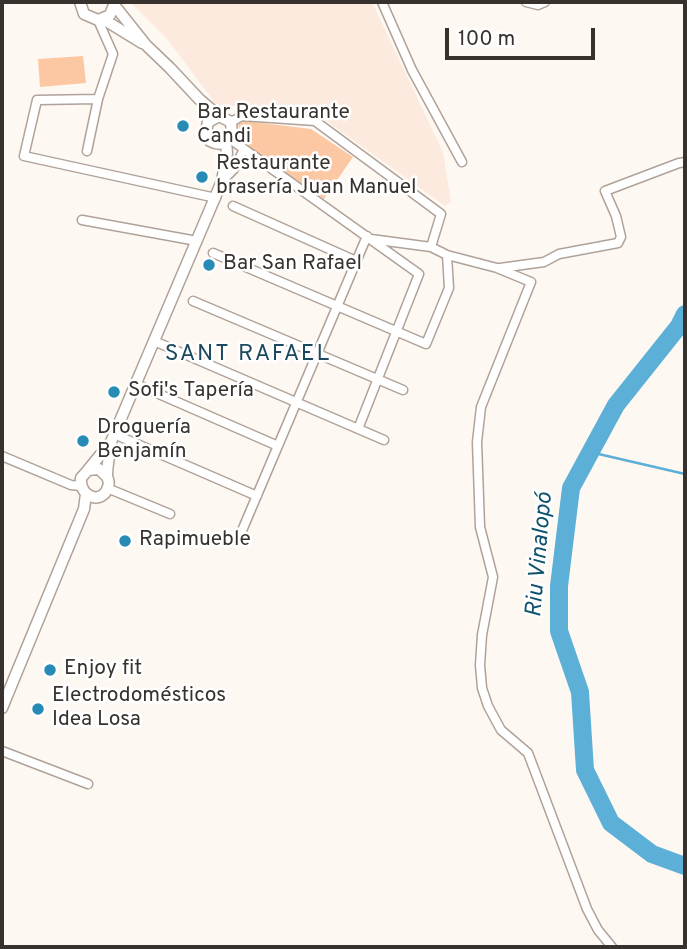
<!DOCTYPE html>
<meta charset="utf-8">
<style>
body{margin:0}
#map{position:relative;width:687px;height:949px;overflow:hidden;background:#fef8f3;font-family:Overpass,sans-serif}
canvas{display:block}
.frame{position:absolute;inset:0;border:4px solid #38322e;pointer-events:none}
.scale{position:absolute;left:445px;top:28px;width:150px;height:32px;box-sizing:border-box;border:4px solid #38322e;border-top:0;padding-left:9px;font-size:21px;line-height:24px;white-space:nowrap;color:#38322e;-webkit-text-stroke:5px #fff;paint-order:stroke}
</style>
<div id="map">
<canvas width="687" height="949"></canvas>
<div class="frame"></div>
<div class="scale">100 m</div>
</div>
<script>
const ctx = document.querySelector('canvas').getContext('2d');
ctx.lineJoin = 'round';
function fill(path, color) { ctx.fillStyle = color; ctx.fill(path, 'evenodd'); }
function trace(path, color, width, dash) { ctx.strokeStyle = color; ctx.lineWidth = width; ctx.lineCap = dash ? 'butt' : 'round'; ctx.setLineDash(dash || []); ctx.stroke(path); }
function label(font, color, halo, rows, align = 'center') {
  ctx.font = font + ' Overpass,sans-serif'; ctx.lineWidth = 5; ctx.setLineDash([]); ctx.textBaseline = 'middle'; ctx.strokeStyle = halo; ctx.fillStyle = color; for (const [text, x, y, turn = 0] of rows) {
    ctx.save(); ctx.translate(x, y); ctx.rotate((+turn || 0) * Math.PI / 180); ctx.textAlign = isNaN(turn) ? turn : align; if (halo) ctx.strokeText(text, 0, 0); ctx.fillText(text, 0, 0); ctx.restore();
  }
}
const built = new Path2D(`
 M130 2H372L443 152 451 202 445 206 318 115 239 111 238 106 218 107 168 40Z`);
const green = new Path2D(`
 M83 56 86 83 40 87 38 59Z
 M245 121 311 129 353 157 324 199 237 139 239 129 238 124Z`);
const stream = new Path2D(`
 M2 245V271
 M590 452 685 474`);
const river = new Path2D(`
 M685 314 679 326 616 405 571 488 559 586V631L580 692 585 770 611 823 652 854 685 866`);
const minor = new Path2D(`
 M382 2 412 70 462 162
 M526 2 538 5 545 2
 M98 99 37 100 24 156 216 198
 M231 122 242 116 315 121 441 214 431 247
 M230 139 419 274 358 429
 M87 151 98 99 113 54 98 20
 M222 181 234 169 244 149
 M233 206 356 261
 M82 220 197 241
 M371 239 431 247 447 255 497 268 531 282 481 407 477 442 480 527 493 577 482 635 480 665 482 688 488 706 501 730 528 753 587 909 598 930 612 947
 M213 253 426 344 449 288 447 255
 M500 268 544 262 559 254 618 243 621 237 616 216 605 191 679 163 685 162
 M193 301 403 390
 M154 341 384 440
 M136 384 278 446
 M114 434 257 496
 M2 456 71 485 80 486
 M107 488 170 514
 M241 533 367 236
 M2 751 88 784`);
const tertiary = new Path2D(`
 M80 2 84 14 98 20 110 15 115 2
 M115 6 146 45 170 68 199 99 219 116 231 122 232 136C227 144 219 146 210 141L206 132 208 122 219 116
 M103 19 142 43
 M88 470 111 442
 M107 477 99 469 88 470 81 478C79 498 103 505 108 487 110 480 108 482 107 476 107 465 110 452 111 442L222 181 227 153 226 142
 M2 708 84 509 86 494`);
const markers = [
 [183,126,7,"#288bb5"],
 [202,177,7,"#288bb5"],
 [209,265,7,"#288bb5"],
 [114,392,7,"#288bb5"],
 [83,441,7,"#288bb5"],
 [125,541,7,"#288bb5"],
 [50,670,7,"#288bb5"],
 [38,709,7,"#288bb5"]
];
const poiNames = [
 ["Bar Restaurante",197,114],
 ["Candi",197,138],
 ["Restaurante",216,165],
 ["brasería Juan Manuel",216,189],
 ["Bar San Rafael",223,265],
 ["Sofi's Tapería",128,392],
 ["Droguería",97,429],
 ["Benjamín",97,453],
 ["Rapimueble",139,541],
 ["Enjoy fit",64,670],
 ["Electrodomésticos",52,697],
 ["Idea Losa",52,721]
];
const neighbourhoodNames = [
 ["SANT RAFAEL",248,355]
];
const waterNames = [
 ["Riu Vinalopó",541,555,-85]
];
fill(built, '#fceade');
fill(green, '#fcc8a4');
trace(stream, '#5cafd7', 2.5);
trace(river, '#5cafd7', 18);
trace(minor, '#b0a298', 11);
trace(tertiary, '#b0a298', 13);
trace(minor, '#fff', 8);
trace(tertiary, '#fff', 10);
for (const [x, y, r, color] of markers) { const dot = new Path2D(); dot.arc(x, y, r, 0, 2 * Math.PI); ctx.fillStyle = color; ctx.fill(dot); trace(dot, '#fff', 2.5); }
label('21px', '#38322e', '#fff', poiNames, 'left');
ctx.letterSpacing = '2px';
label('23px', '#1c495e', '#fff', neighbourhoodNames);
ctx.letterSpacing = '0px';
label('italic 23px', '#0e526d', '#fff', waterNames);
</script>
